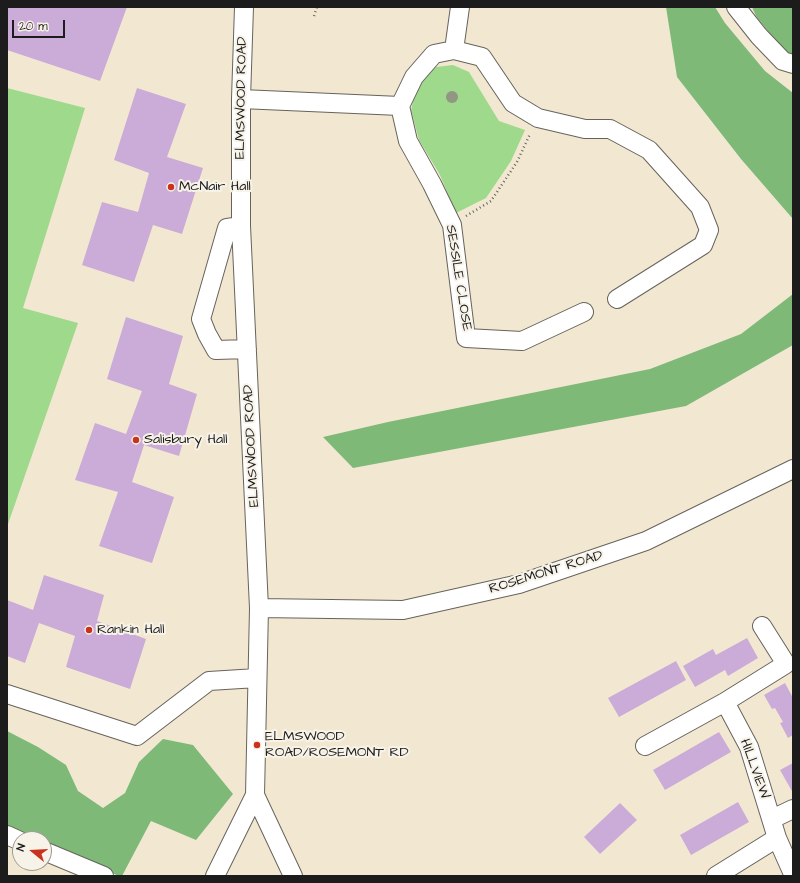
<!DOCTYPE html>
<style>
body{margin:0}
#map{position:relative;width:800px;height:883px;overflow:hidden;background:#f2e8d2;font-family:"Architects Daughter",sans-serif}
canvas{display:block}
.frame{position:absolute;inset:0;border:8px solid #1c1c1c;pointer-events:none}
.north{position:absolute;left:12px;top:831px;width:40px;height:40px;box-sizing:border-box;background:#f7f3e8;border:1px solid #9f9d96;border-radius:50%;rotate:288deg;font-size:11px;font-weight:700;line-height:16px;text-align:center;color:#1c1c1c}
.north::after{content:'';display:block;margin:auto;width:14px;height:18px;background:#c8321e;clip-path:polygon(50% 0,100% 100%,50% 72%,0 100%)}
.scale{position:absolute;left:12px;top:20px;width:53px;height:18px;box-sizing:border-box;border:2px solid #1c1c1c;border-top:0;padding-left:5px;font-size:12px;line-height:14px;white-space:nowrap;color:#1c1c1c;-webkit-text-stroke:3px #f7f3e8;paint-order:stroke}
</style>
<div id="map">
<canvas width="800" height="883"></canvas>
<div class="frame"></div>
<div class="north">N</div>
<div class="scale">20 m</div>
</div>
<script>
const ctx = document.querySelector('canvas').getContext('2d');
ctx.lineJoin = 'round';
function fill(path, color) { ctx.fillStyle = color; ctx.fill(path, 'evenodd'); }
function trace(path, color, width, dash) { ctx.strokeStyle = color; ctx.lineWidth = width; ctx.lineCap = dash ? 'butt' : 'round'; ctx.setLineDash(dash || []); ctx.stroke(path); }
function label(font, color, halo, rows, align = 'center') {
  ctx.font = font + ' "Architects Daughter",sans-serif'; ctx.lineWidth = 4; ctx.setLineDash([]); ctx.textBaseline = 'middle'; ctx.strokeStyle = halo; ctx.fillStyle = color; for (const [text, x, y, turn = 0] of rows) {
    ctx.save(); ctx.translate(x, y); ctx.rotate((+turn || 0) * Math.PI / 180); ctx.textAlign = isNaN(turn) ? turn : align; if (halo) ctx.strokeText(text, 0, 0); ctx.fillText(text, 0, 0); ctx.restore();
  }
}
const green = new Path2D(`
 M453 65 469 72 499 121 525 130 511 161 486 198 456 213 440 175 419 140 411 110 418 81 436 67Z
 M7 88 85 108 23 308 78 323 7 527Z`);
const forest = new Path2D(`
 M666 7H715L725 23 765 71 793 93V219L741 159 677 77Z
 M752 7H793V56L787 55 756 16Z
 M793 294V345L686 406 353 468 323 437 388 422 650 369 741 334Z
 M7 731 38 747 66 765 78 791 103 808 125 793 139 762 163 739 193 745 233 794 196 840 151 821 122 876H119L44 844V839H33L7 828Z`);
const building = new Path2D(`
 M7 7H127L100 81 7 50Z
 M137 88 186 104 167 157 203 168 182 234 153 225 134 282 82 265 102 202 138 212 149 173 114 160Z
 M126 317 183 336 169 384 197 394 179 456 144 445 132 482 174 497 152 563 99 546 118 492 75 480 95 423 126 434 142 391 107 379Z
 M44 575 104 595 97 621 146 639 130 689 66 667 75 636 39 623 25 663 7 656V600L33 610Z
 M747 638 758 658 728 676 725 670 695 687 683 666 713 649 716 655Z
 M676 661 686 680 619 717 608 698Z
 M785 683 793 698V735L788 738 780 723 783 722 775 708 772 709 764 695Z
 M719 732 731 752 665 790 653 770Z
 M793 763V793L780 770Z
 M738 802 749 822 691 855 680 835Z
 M620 803 637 820 600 854 584 837Z`);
const path = new Path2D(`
 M314 16 317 7
 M466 216 491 201 517 162 530 134`);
const minor = new Path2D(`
 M736 7 759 36 783 61 793 64
 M454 50 460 7
 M241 99 400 106
 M241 226 227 228 201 319 207 334 216 350 247 349
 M584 312 522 341 466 338 452 225 432 184 408 141 400 106 414 77 434 54 454 50 482 57 513 103 538 118 585 129H610L649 150 700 207 709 230 703 245 617 299
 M259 608 403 610 519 584 646 541 793 469
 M7 694 137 736 209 681 257 678
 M725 702 749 747 777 838 793 874
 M645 746 725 702 786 664 762 626
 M255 795 293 876
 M772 819 793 809
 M7 835 20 841
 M44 851 104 876
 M215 876 255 795 259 608 241 226V99L244 7
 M716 876 777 838`);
const trees = [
 [452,97]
];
const markers = [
 [171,187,4,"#c8321e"],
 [136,440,4,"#c8321e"],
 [89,630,4,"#c8321e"],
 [257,745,4,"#c8321e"]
];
const streetNames = [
 ["ELMSWOOD ROAD",242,98,-89],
 ["SESSILE CLOSE",458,278,81],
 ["ELMSWOOD ROAD",252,446,-93],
 ["ROSEMONT ROAD",546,573,-17],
 ["HILLVIEW",754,769,70]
];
const poiNames = [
 ["McNair Hall",179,187],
 ["Salisbury Hall",144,440],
 ["Rankin Hall",97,630],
 ["ELMSWOOD",265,737],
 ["ROAD/ROSEMONT RD",265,753]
];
fill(green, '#9ed98c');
fill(forest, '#7eb978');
fill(building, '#cbabd7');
trace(minor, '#67635c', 20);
trace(path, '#67635c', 2.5, [1, 3]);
trace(minor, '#fff', 18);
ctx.fillStyle = '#929781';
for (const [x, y] of trees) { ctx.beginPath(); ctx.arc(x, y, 6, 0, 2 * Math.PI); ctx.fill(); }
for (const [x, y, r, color] of markers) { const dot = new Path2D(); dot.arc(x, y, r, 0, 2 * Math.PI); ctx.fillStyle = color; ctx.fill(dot); trace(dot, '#f7f3e8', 1.5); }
label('14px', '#1c1c1c', '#f7f3e8', streetNames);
label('14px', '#1c1c1c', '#f7f3e8', poiNames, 'left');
</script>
